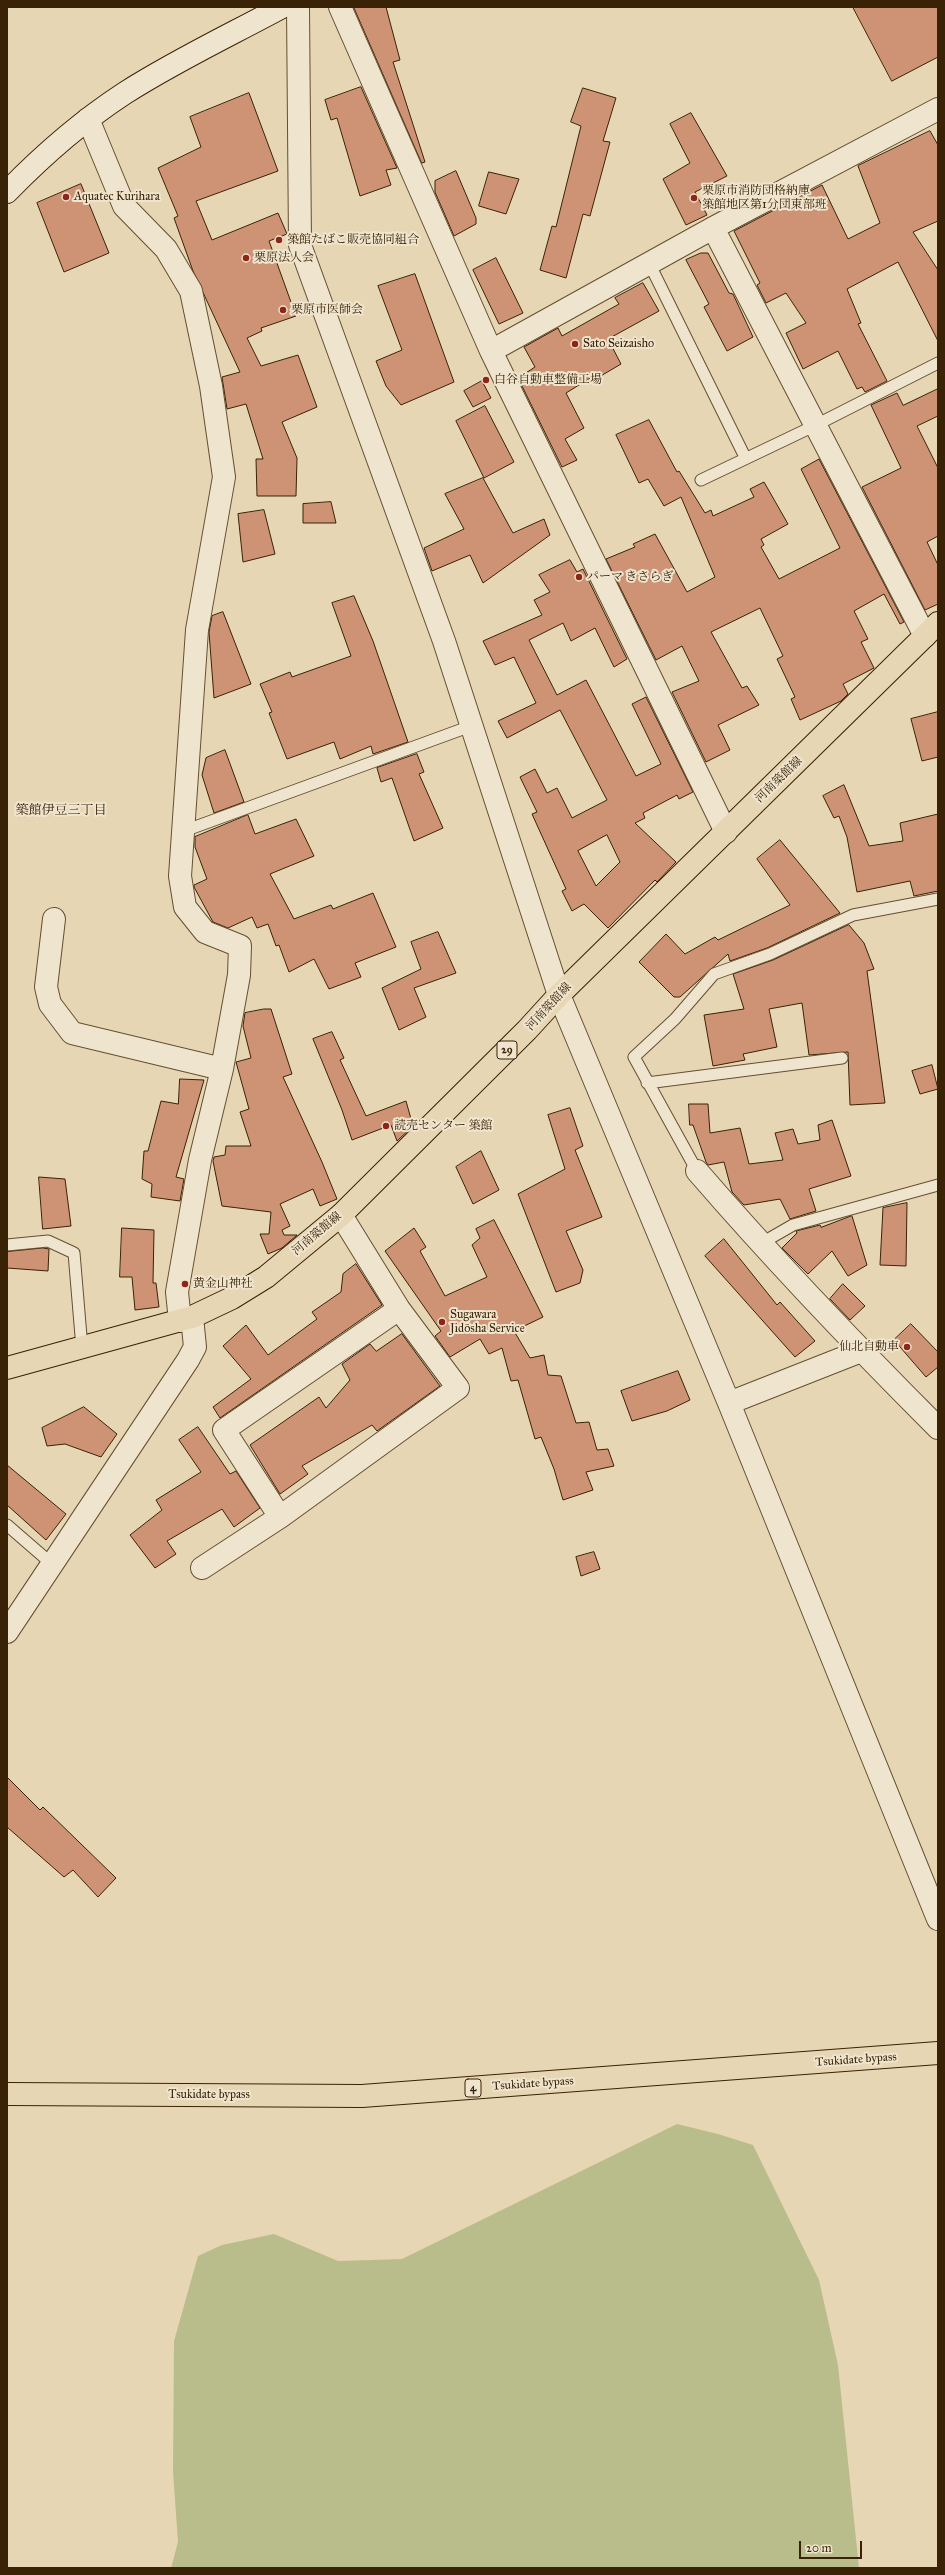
<!DOCTYPE html>
<meta charset="utf-8">
<style>
body{margin:0}
#map{position:relative;width:945px;height:2575px;overflow:hidden;background:#e7d6b4;font-family:"IM FELL Great Primer",serif}
canvas{display:block}
.frame{position:absolute;inset:0;border:8px solid #392205;pointer-events:none}
.scale{position:absolute;left:799px;top:2541px;width:63px;height:18px;box-sizing:border-box;border:2px solid #392205;border-top:0;padding-left:5px;font-size:12px;line-height:14px;white-space:nowrap;color:#392205;-webkit-text-stroke:3px #efe4ce;paint-order:stroke}
</style>
<div id="map">
<canvas width="945" height="2575"></canvas>
<div class="frame"></div>
<div class="scale">20 m</div>
</div>
<script>
const ctx = document.querySelector('canvas').getContext('2d');
ctx.lineJoin = 'round';
function fill(path, color) { ctx.fillStyle = color; ctx.fill(path, 'evenodd'); }
function trace(path, color, width, dash) { ctx.strokeStyle = color; ctx.lineWidth = width; ctx.lineCap = dash ? 'butt' : 'round'; ctx.setLineDash(dash || []); ctx.stroke(path); }
function label(font, color, halo, rows, align = 'center') {
  ctx.font = font + ' "IM FELL Great Primer","Noto Serif JP",serif'; ctx.lineWidth = 4; ctx.setLineDash([]); ctx.textBaseline = 'middle'; ctx.strokeStyle = halo; ctx.fillStyle = color; for (const [text, x, y, turn = 0] of rows) {
    ctx.save(); ctx.translate(x, y); ctx.rotate((+turn || 0) * Math.PI / 180); ctx.textAlign = isNaN(turn) ? turn : align; if (halo) ctx.strokeText(text, 0, 0); ctx.fillText(text, 0, 0); ctx.restore();
  }
}
const green = new Path2D(`
 M677 2124 718 2134 753 2145 819 2280 838 2365 859 2568H171L178 2542 173 2472 174 2341 198 2256 222 2245 274 2234 338 2261 402 2259Z`);
const building = new Path2D(`
 M354 7H386L400 60 393 62 425 162 422 163Z
 M853 7H938V57L892 81Z
 M361 87 397 168 386 170 391 185 360 196 337 118 331 120 325 100Z
 M583 88 616 98 603 141 610 142 590 216 583 214 566 278 540 270 552 226 556 227 581 126 571 122Z
 M249 93 278 171 196 201 212 240 278 213 287 234 269 241 296 316 261 328 262 331 247 338 261 366 298 355 317 407 282 422 297 458 296 496H257L256 459H263L246 404 227 409 222 377 240 372 193 271 174 218 178 216 158 168 201 147 190 117Z
 M691 113 727 176 695 192 707 215 686 225 663 179 690 163 670 124Z
 M930 131 938 145V221L913 232 938 270V341L898 262 847 289 861 323 858 324 887 381 865 392 862 387 857 389 838 351 803 369 786 333 806 323 786 293 766 303 757 285 760 283 734 231 822 185 848 239 880 223 858 166Z
 M456 171 476 218V224L454 236 435 192V181Z
 M489 172 519 179 506 214 479 206Z
 M81 184 109 253 64 272 37 203Z
 M701 253H708L729 293 733 294 753 337 727 351 704 307 709 304 686 260Z
 M496 258 523 313 499 324 473 270Z
 M415 274 454 382 401 405 386 386 376 361 402 350 378 286Z
 M643 283 659 311 608 339 621 364 599 377 597 374 566 393 584 428 565 439 577 460 562 467 518 378 535 367 524 347 558 328 562 336 619 304 615 298Z
 M482 381 491 398 473 407 464 391Z
 M938 389V416L917 426 938 468V536L927 542 938 565V604L925 610 862 487 901 468 871 405 897 393 903 405Z
 M485 406 514 462 484 478 456 421Z
 M649 420 677 472 679 471 705 513 711 510 713 516 754 497 750 489 764 482 788 524 761 539 764 545 761 547 779 579 840 548 801 469 819 459 904 622 900 624 884 594 854 611 868 639 861 642 874 668 843 684 848 694 841 701 800 720 791 699 795 697 777 659 783 656 760 608 711 632 742 688 747 686 759 705 718 725 730 750 706 762 672 692 699 681 682 646 656 660 606 559 635 547 633 544 655 534 687 592 715 577 681 497 664 506 648 479 639 483 616 435Z
 M483 478 513 533 544 519 550 535 483 583 470 555 432 571 424 548 464 529 445 494Z
 M331 502 336 523H303V504Z
 M264 510 275 554 243 562 238 514Z
 M570 560 577 572 583 569 627 659 614 667 595 628 571 641 563 623 529 640 557 695 586 680 636 776 661 764 632 704 646 697 693 792 679 799 677 795 643 813 645 818 635 823 676 862 657 882 655 880 608 928 584 904 572 911 562 891 566 889 532 814 537 812 520 777 535 769 547 793 557 788 572 818 607 800 560 710 507 738 498 721 536 703 514 657 495 665 483 641 542 615 534 600 550 592 539 575ZM607 835 620 862 596 886 578 851Z
 M354 596 373 641 408 742 373 754 371 746 340 759 334 742 287 759 269 713 272 712 260 684 290 672 292 677 351 656 332 603Z
 M223 612 251 684 214 698 209 632 212 616Z
 M938 712V757L922 761 911 719Z
 M225 750 244 802 214 813 202 775 206 758Z
 M417 754 424 772 419 774 443 828 414 841 392 778 381 782 377 768Z
 M844 785 869 846 903 841 900 823 938 814V891L914 896 910 881 857 892 847 837 839 816 834 818 823 796Z
 M248 815 255 834 296 819 314 856 270 874 294 919 331 905 333 909 373 893 396 947 355 963 361 977 329 989 314 959 289 972 279 945 276 946 268 924 257 928 252 917 228 928 213 922 194 887V885L207 879 195 847V837Z
 M780 840 840 913 767 948 730 961 728 954 680 997H674L639 962 666 934 685 954 715 937 718 940 790 905 757 859Z
 M849 925 864 943 874 969 867 971 885 1103 850 1105 848 1052 809 1055 802 1003 769 1009 777 1047 743 1054 745 1060 713 1066 704 1015 744 1009 733 974 773 960Z
 M438 932 456 973 414 988 426 1017 399 1030 382 988 421 969 411 942Z
 M264 1009H271L292 1074 283 1077 322 1162 337 1199 320 1206 313 1189 280 1204 290 1226 282 1230 284 1235H297L282 1248 268 1254 260 1234H269L271 1212 222 1206 213 1161 214 1157 225 1155 226 1146H251L240 1112 249 1109 236 1062 251 1058 243 1026 245 1013Z
 M332 1032 344 1058 340 1060 366 1116 406 1101 413 1126 397 1141 391 1125 352 1140 342 1110 313 1039Z
 M932 1065 938 1089 920 1094 912 1071Z
 M180 1079 204 1080 176 1177 184 1179 180 1201 151 1197 152 1184 142 1179 144 1151H148L161 1101 178 1104Z
 M689 1104H708L710 1133 740 1128 749 1164 783 1160 775 1133 793 1129 798 1144 820 1140 818 1125 832 1120 851 1176 809 1189 816 1211 790 1219 780 1199 744 1205 732 1192 724 1162 708 1165 706 1162 693 1125H690Z
 M570 1108 583 1146 575 1150 602 1217 566 1231 583 1270 580 1283 556 1292 518 1194 565 1169 548 1115Z
 M481 1151 499 1190 473 1204 456 1167Z
 M39 1177 65 1179 71 1226 43 1229Z
 M907 1203 906 1266 880 1265 883 1208Z
 M852 1216 867 1265 848 1276 832 1251 808 1274 782 1248 797 1233 796 1231 820 1225 821 1227Z
 M494 1220 543 1317 514 1331 530 1358 544 1355 548 1375 561 1376 576 1423 589 1422 597 1450 608 1449 614 1466 586 1472 593 1490 563 1500 554 1469 541 1437 535 1439 518 1380 511 1381 502 1348 489 1354 480 1339 450 1357 435 1336 441 1331 385 1251 414 1228 426 1247 420 1251 445 1296 487 1277 472 1245 480 1238 476 1229Z
 M122 1228 154 1230 153 1283H156L159 1307 135 1310 132 1277H120Z
 M724 1239 777 1305 780 1302 815 1341 795 1357 705 1256Z
 M43 1248 49 1249 48 1271 7 1268V1252Z
 M356 1264 382 1305 220 1418 213 1407 251 1379 223 1346 246 1325 268 1355 317 1319 312 1312 341 1292 343 1274Z
 M843 1284 865 1306 850 1320 830 1299Z
 M911 1324 938 1352V1367L926 1377 894 1340Z
 M402 1334 440 1386 377 1431 372 1425 302 1466 308 1474 280 1494 250 1445 319 1397 326 1408 350 1380 342 1364 370 1344 376 1351Z
 M678 1371 690 1400 667 1411 632 1421 621 1391Z
 M84 1407 117 1434 101 1457 65 1444 47 1446 42 1428Z
 M198 1427 230 1474 236 1471 260 1508 234 1527 222 1509 167 1541 176 1554 155 1568 130 1535 162 1510 156 1500 201 1472 179 1440Z
 M7 1465 66 1514 46 1540 7 1505Z
 M594 1552 600 1569 581 1576 576 1557Z
 M7 1777 40 1810 43 1807 116 1878 98 1897 73 1870 64 1877 7 1827Z`);
const lane = new Path2D(`
 M649 263 745 457
 M701 480 814 426 938 363
 M184 831 471 726
 M647 1083 842 1058
 M697 1171 634 1057 675 1019 714 974 770 954 853 915 938 899
 M760 1244 793 1225 938 1185
 M7 1245 48 1241 74 1253 82 1348
 M7 1525 52 1564`);
const street = new Path2D(`
 M298 7 300 245 444 641 559 995 729 1403 938 1919
 M340 7 491 351 726 832
 M88 119 124 206 166 249 191 291 211 386 224 477 197 630 180 876 185 907 205 932 240 946 239 975 222 1069 200 1160 177 1292 180 1321
 M713 228 925 636
 M491 351 713 228 938 109
 M54 919 46 987 50 1004 72 1033 222 1069
 M697 1171C774 1260 855 1345 938 1428
 M729 1403 861 1351
 M280 1517 224 1430 399 1309
 M202 1568 280 1517 458 1388 399 1309 341 1215
 M7 1632 188 1360 195 1347 192 1317`);
const secondary = new Path2D(`
 M7 192C43 155 82 121 125 93 175 61 230 35 282 7`);
const primary = new Path2D(`
 M7 1368 192 1317 232 1298 266 1277 341 1215 527 1030 559 995 938 623`);
const highway = new Path2D(`
 M7 2094 362 2096 938 2053`);
const markers = [
 [66,197,4,"#8f2418"],
 [694,198,4,"#8f2418"],
 [279,240,4,"#8f2418"],
 [246,258,4,"#8f2418"],
 [283,310,4,"#8f2418"],
 [575,344,4,"#8f2418"],
 [486,380,4,"#8f2418"],
 [579,577,4,"#8f2418"],
 [386,1126,4,"#8f2418"],
 [185,1284,4,"#8f2418"],
 [442,1322,4,"#8f2418"],
 [907,1347,4,"#8f2418"]
];
const shields = [
 [507,1050,20],
 [473,2088,16]
];
const shieldNames = [
 ["29",507,1050],
 ["4",473,2088]
];
const poiNames = [
 ["栗原市消防団格納庫",702,191],
 ["築館地区第1分団東部班",702,205],
 ["Aquatec Kurihara",74,197],
 ["築館たばこ販売協同組合",287,240],
 ["栗原法人会",254,258],
 ["栗原市医師会",291,310],
 ["Sato Seizaisho",583,344],
 ["白谷自動車整備工場",494,380],
 ["パーマ きさらぎ",587,577],
 ["読売センター 築館",394,1126],
 ["黄金山神社",193,1284],
 ["Sugawara",450,1315],
 ["Jidōsha Service",450,1329],
 ["仙北自動車",899,1347,"right"]
];
const streetNames = [
 ["河南築館線",779,780,-44],
 ["河南築館線",549,1007,-47],
 ["河南築館線",317,1234,-40],
 ["Tsukidate bypass",856,2060,-4],
 ["Tsukidate bypass",533,2084,-4],
 ["Tsukidate bypass",209,2095]
];
const neighbourhoodNames = [
 ["築館伊豆三丁目",61,811]
];
fill(green, '#b9bd8b');
fill(building, '#ce9374');
trace(building, '#392205', 1);
trace(lane, '#644f31', 13);
trace(street, '#644f31', 24);
trace(secondary, '#392205', 24);
trace(primary, '#392205', 24);
trace(highway, '#392205', 24);
trace(lane, '#efe4ce', 11);
trace(street, '#efe4ce', 22);
trace(secondary, '#efe4ce', 22);
trace(primary, '#e7d6b4', 22);
trace(highway, '#e7d6b4', 22);
for (const [x, y, r, color] of markers) { const dot = new Path2D(); dot.arc(x, y, r, 0, 2 * Math.PI); ctx.fillStyle = color; ctx.fill(dot); trace(dot, '#efe4ce', 1.5); }
for (const [x, y, w] of shields) { const box = new Path2D(); box.roundRect(x - w / 2, y - 9, w, 18, 3); ctx.fillStyle = '#efe4ce'; ctx.fill(box); trace(box, '#392205', 1); }
label('bold 11px', '#392205', null, shieldNames);
label('12px', '#392205', '#efe4ce', poiNames, 'left');
label('12px', '#392205', '#efe4ce', streetNames);
label('13px', '#392205', '#efe4ce', neighbourhoodNames);
</script>
